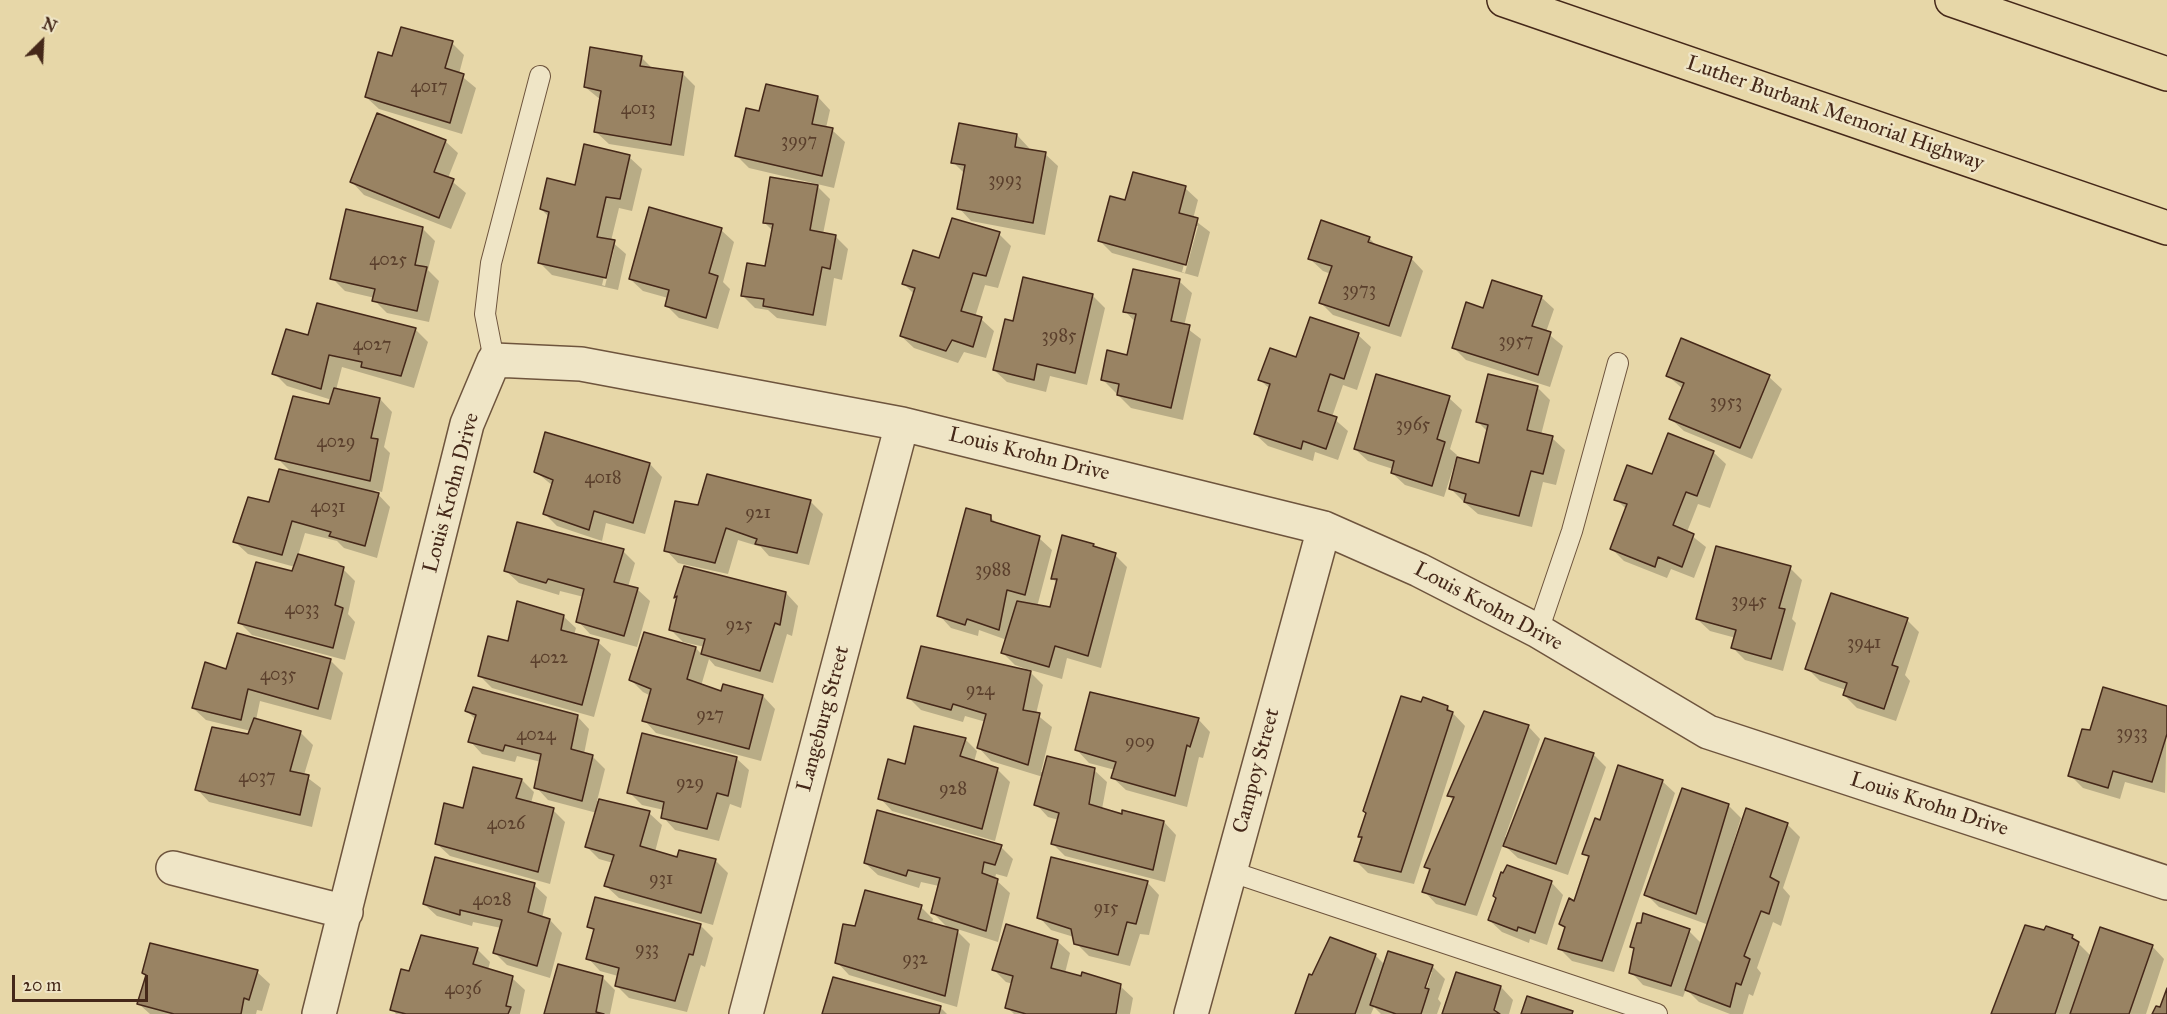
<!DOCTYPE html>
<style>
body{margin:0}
#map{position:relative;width:2167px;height:1014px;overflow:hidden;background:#e7d7a8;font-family:"IM FELL Great Primer",serif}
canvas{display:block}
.north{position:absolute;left:12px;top:12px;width:60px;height:60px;-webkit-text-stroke:4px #efe5c6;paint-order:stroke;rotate:24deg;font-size:16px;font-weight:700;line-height:24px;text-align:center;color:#452819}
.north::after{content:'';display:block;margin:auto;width:21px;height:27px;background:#452819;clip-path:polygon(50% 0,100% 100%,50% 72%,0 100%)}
.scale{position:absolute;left:12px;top:975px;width:136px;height:27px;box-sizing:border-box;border:3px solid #452819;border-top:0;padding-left:8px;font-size:18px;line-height:21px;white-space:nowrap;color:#452819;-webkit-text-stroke:4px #efe5c6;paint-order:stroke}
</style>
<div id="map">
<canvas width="2167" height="1014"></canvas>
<div class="north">N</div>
<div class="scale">20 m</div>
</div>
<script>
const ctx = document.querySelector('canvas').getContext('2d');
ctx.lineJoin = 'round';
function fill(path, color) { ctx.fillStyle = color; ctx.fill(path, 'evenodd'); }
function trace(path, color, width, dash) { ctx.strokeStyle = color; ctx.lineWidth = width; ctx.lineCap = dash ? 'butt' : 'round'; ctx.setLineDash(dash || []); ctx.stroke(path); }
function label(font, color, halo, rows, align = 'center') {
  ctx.font = font + ' "IM FELL Great Primer",serif'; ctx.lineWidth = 5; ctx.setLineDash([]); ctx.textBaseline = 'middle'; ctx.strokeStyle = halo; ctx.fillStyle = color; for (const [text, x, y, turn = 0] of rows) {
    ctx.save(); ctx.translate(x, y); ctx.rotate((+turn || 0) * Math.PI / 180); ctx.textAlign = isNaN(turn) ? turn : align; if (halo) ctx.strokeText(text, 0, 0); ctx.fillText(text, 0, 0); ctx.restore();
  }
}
const shadow = new Path2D(`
 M452 43 464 55 459 74 476 88 462 134 379 109 366 97 393 58Z
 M641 57 653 69 683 74 695 86 684 156 609 144 596 132 601 100 585 87Z
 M818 97 830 110 826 128 832 130 845 142 834 188 749 168 737 156 761 112Z
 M1017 135 1029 148V151L1045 154 1058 166 1045 235 971 221 959 208 965 174 953 162Z
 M445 141 458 153 448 178 466 193 451 229 364 195 352 182Z
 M629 157 642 169 632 211 619 208 611 241 626 254 618 290 552 275 539 262 549 217 541 209ZM611 249H614L605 286 602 285Z
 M817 186 830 199 823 234 835 236 848 249 842 280 834 278 826 326 777 318 768 310 755 308 742 295 766 267 773 231 764 222Z
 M1185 188 1198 200 1193 219 1210 232 1198 277 1112 253 1100 241 1126 202ZM1194 226H1198L1185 273 1182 272Z
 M422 228 435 241 428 270 439 281 429 322 387 313 374 300 375 298 345 291 332 278Z
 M721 230 734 242 723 282 730 289 718 329 679 318 666 305 668 298 643 291 630 279Z
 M999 234 1011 246 998 288 985 285 975 317 981 319 994 331 986 358 964 352 958 363 914 348 901 336 914 294 904 284Z
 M1369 238 1379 248 1411 258 1423 271 1401 337 1333 315 1321 303 1331 274 1323 271 1310 259Z
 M1024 279 1093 296 1105 308 1087 385 1050 376 1046 392 1007 382 994 370 1014 323Z
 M1179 281 1192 293 1184 326 1201 339 1183 420 1131 408 1102 379 1128 357 1136 323 1125 311Z
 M1541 297 1554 309 1546 332 1563 346 1550 387 1466 360 1454 348 1484 310Z
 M1311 319 1358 335 1371 347 1357 390 1343 385 1332 417 1348 431 1338 460 1315 452 1313 461 1268 446 1255 434 1270 389 1260 380 1297 359Z
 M415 329 428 342 414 388 342 367 336 390 380 399 392 412 384 447 390 453 382 492 374 490 390 507 377 558 344 548 337 541 305 533 298 556 343 569 355 581 348 614 355 622 345 660 252 635 239 622 293 573 295 567 248 554 235 542 293 474 277 458 330 406 332 400 287 386 274 373 309 337Z
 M1667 375 1769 377 1782 389 1752 459 1684 431 1671 419 1683 389Z
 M1538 388 1550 400 1541 435 1552 438 1565 450 1556 485 1543 482 1532 527 1478 514 1463 501 1451 489 1457 463 1455 462 1444 497 1405 485 1392 473 1393 469 1368 461 1355 449 1449 398 1462 410 1450 449 1457 455 1456 458 1480 464 1488 432 1478 422Z
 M1713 452 1726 464 1710 508 1698 504 1687 532 1706 547 1694 578 1671 569 1667 578 1624 561 1612 549 1627 510 1616 499 1652 476Z
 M650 464 662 477 645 534 606 523 602 541 557 526 545 514 553 486 535 471ZM548 476 560 484 548 479Z
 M708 476 811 502 823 514 809 565 769 556 761 547 738 540 728 574 678 563 666 550 700 507Z
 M990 517 999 525 1039 538 1052 550 1037 607 1051 609 1057 583 1052 578 1063 537 1094 545 1115 555 1127 567 1101 668 1067 658 1062 679 1027 669 1043 685 1036 714 1052 727 1041 772 1094 770 1107 782 1102 809 1164 822 1176 835 1165 882 1065 856 1052 843 1059 820 1048 817 1036 804 1043 777 991 761 979 748 986 722 965 716 963 722 921 710 909 698 1026 671V669L1015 665 1003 653 1007 640 979 630 978 636 951 628 939 615Z
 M623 551 635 563 628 587 637 589 650 601 637 647 590 634 578 621 584 597 560 591 559 595 519 583 506 571Z
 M685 568 786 593 798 606 792 636 787 634 773 683 715 666 709 659 701 686 722 693 724 685 763 696 775 709 761 761 656 733 644 720 651 696 643 692 631 680 645 634 696 648 702 655 703 652 705 647 683 642 670 629 678 599 676 597Z
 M1790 568 1802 580 1792 619 1796 623 1783 671 1745 660 1733 648 1736 638 1710 631 1697 619Z
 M563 616 576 628 574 635 598 642 611 654 594 717 492 688 480 676 509 643Z
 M1907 620 1919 632 1905 675 1910 681 1896 721 1857 708 1844 695 1846 690 1820 681 1807 668Z
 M238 635 331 661 343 673 331 720 260 701 256 720 300 732 313 745 304 775 321 788 312 827 209 802 197 789 251 731 206 720 193 708 227 671Z
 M1422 704 1447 707 1465 726 1414 884 1368 873 1356 861 1363 840 1360 837Z
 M2167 707 2165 793 2125 782 2120 799 2083 788 2070 775 2091 732Z
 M467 711 577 716 589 729 584 754 592 756 605 769 597 801 649 813 662 825 655 852 678 858 715 860 728 873 713 925 619 898 606 886 613 863 599 859 587 847 597 813 548 800 536 787 541 762 517 756 515 762 482 754 470 741 476 720Z
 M1198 719 1210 732 1203 758 1199 757 1187 807 1126 790 1113 778 1115 770 1089 763 1077 750Z
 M1528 726 1540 739 1505 837 1508 838 1593 754 1606 767 1568 875 1518 858 1503 844 1477 916 1436 904 1424 891 1431 871 1426 866 1454 801 1448 795Z
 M965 739 977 751 974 762 997 769 1010 782 995 841 892 811 880 798 906 766Z
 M736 758 749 770 741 808 730 804 719 841 675 830 663 817 664 810 642 805 629 792Z
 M522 780 534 792 531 803 553 810 565 822 550 884 450 856 437 844 464 810Z
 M1662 781 1675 793 1614 972 1572 961 1559 948 1566 929 1561 924 1574 903 1590 859 1584 853 1601 822Z
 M1728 805 1741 818 1730 854 1787 824 1800 837 1783 888 1790 896 1781 926 1773 922 1757 968 1761 973 1753 996 1749 994 1743 1014H1730L1699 1002 1686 989 1683 997 1643 985 1631 972 1635 949 1632 946 1689 931 1702 944 1709 925 1659 907 1646 894Z
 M1001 847 1013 859 1007 877 996 874 995 879 1010 893 998 942 954 928 970 944 957 1007 849 975 837 962 856 928 921 907 933 919 932 924 949 929 932 912 939 886 921 882 919 888 878 875 865 863Z
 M1147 882 1159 895 1149 935 1140 934 1130 966 1089 956 1076 943 1074 937 1051 930 1039 917Z
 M1551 882 1563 895 1547 945 1530 939 1529 943 1502 932 1489 920Z
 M534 885 547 897 542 918 550 920 562 933 550 978 507 965 495 953 501 928 473 922 472 926 437 916 424 904Z
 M700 925 713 938 705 967 701 965 687 1012 629 998 616 985 618 976 600 971 588 958 595 932 589 926Z
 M422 936 478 950 490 962 488 970 512 978 525 990 520 1014H396L392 1009 410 972Z
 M2072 937 2092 957 2152 946 2164 959 2146 1014H1992Z
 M1057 941 1070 953 1065 973 1120 986 1133 998 1130 1014H1014L1007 1007 1013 984 1006 982 994 970Z
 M1375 955 1385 965 1432 966 1445 979 1438 999 1441 1003 1437 1014H1381L1374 1007 1371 1014H1297ZM1429 972H1432L1424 996 1421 995Z
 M559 966 603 978 615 990 610 1014H546Z
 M257 972 270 984 262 1011 257 1010 256 1014H150L139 1004 147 976 144 973Z
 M1457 974 1501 987 1513 1000 1509 1014H1444Z
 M940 1007 947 1014H824Z`);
const building = new Path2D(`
 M401 27 453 41 445 68 464 74 450 123 365 97 378 52 392 56Z
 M590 47 642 56 640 66 683 72 671 145 594 132 601 91 584 87Z
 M766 84 818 96 812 124 833 128 822 176 735 156 746 108 759 111Z
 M377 113 446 140 434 172 454 179 439 218 350 182Z
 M959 123 1017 134 1015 147 1046 152 1033 223 957 209 965 165 951 163Z
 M584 144 630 155 620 199 606 197 597 237 615 240 606 278 538 263 549 212 540 209 547 178 575 185Z
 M1133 172 1186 186 1179 213 1198 218 1186 265 1098 241 1110 196 1125 200Z
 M770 177 818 185 810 230 836 235 830 269 822 267 813 315 763 306 764 299 741 296 747 263 765 266 773 224 763 223Z
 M649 207 722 228 709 273 718 276 706 318 665 306 669 290 629 279Z
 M346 209 423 227 415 265 427 267 417 311 372 301 375 289 330 279Z
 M952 218 1000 232 986 276 973 273 961 311 982 317 973 347 952 340 946 351 900 336 915 288 902 284 913 250 939 258Z
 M1321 220 1370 237 1368 242 1412 257 1389 326 1319 303 1332 266 1308 259Z
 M1133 269 1180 279 1171 321 1190 325 1171 408 1117 395 1119 384 1101 380 1107 350 1127 355 1136 314 1123 312Z
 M1023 277 1093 294 1075 373 1037 364 1034 380 993 370 1005 319 1013 321Z
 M1492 280 1542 296 1532 326 1551 332 1538 375 1452 348 1466 302 1483 308Z
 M317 303 416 328 401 376 361 367 362 362 329 355 321 389 272 374 286 329 308 335Z
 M1310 317 1359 333 1344 379 1330 374 1318 411 1337 417 1326 449 1303 441 1301 449 1254 434 1270 384 1258 380 1270 348 1296 357Z
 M1681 338 1770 375 1740 448 1669 419 1684 383 1666 376Z
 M1376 374 1450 396 1437 439 1445 442 1432 486 1391 473 1394 461 1354 449Z
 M1488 374 1538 386 1527 430 1553 436 1543 474 1531 471 1519 516 1464 502 1466 494 1449 489 1457 457 1479 463 1488 425 1476 422Z
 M334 388 380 398 371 438 378 439 370 481 275 459 293 396 329 404Z
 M545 432 650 463 633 523 594 511 589 530 543 514 553 480 534 472Z
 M1668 433 1714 451 1697 496 1686 492 1673 525 1694 534 1682 567 1658 557 1655 567 1610 549 1627 504 1614 500 1627 465 1652 474Z
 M279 469 379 493 365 546 329 536 331 532 292 521 282 555 233 542 248 497 269 502Z
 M707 474 811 500 797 553 755 544 757 539 726 528 715 563 664 551 675 501 698 505Z
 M966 508 991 515V521L1040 536 1025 595 1007 590 999 630 967 619 965 625 937 616Z
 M517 522 624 549 614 582 638 588 624 636 576 622 584 589 548 579 546 583 504 571Z
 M1062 535 1094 544 1093 546 1116 553 1088 656 1055 646 1049 667 1001 653 1017 601 1050 607 1057 579H1051Z
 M1716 546 1791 566 1779 608 1785 609 1771 659 1731 648 1736 630 1696 619Z
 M298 554 344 567 335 605 343 608 333 648 238 623 256 562 292 571Z
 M684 566 786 592 780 625 775 623 760 671 701 654 705 639 669 630 677 596 674 598Z
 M1831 593 1908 618 1892 665 1898 667 1884 709 1843 695 1847 683 1805 669Z
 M517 601 564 615 561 630 599 640 582 705 478 676 488 636 508 641Z
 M644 632 696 647 687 679 721 691 723 684 763 695 749 749 642 721 651 689 629 680Z
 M237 633 331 659 318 709 248 689 241 720 192 708 205 662 226 669Z
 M921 646 1031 671 1023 710 1040 713 1028 765 977 748 986 714 953 704 951 710 907 698Z
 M473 687 578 715 571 749 593 755 582 801 534 788 541 754 505 745 503 751 468 742 476 715 465 711Z
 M2103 687 2167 706V734L2152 782 2113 771 2108 788 2068 776 2082 729 2090 730Z
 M1090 692 1199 718 1190 747 1187 745 1175 796 1111 778 1116 762 1075 750Z
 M1401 696 1421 702 1423 697 1448 706 1447 710 1453 712 1401 872 1354 861 1362 837H1358L1366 813 1363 811Z
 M1484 711 1529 725 1465 905 1422 892 1430 869 1424 867 1454 797 1447 796Z
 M254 718 301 731 290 771 309 775 300 815 195 790 212 727 248 734Z
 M914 726 966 738 960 756 998 768 982 829 878 799 888 759 905 764Z
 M642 733 737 757 728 796 717 793 707 829 661 818 664 802 627 793Z
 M1545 738 1594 753 1556 864 1503 846Z
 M1047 756 1095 768 1089 804 1122 814V810L1164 821 1153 870 1051 844 1059 813 1034 805Z
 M1618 765 1663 780 1602 961 1558 949 1565 927 1559 924 1569 898 1574 901 1589 856 1582 854 1595 818 1600 820Z
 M473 767 522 779 516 798 554 808 538 872 435 844 444 803 463 808Z
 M1682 788 1729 804 1696 914 1644 895Z
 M599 799 650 811 640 846 677 857 679 850 716 859 701 913 604 886 614 855 585 847Z
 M1746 808 1788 823 1770 877 1779 882 1769 914 1761 911 1744 956 1750 959 1741 985 1736 983 1730 1007 1685 990Z
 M877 810 1002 845 995 865 984 862 982 873 998 879 986 931 931 913 940 878 908 870 906 876 864 863Z
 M435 857 535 883 528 912 550 919 537 966 493 953 502 920 460 910V915L423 904Z
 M1051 857 1148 881 1136 924 1127 922 1118 955 1074 944 1071 929 1037 918Z
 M1507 865 1552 881 1535 933 1518 927 1517 931 1488 920 1496 898 1493 896 1501 872 1503 873Z
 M865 890 922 905 918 919 958 930 945 996 835 963 843 924 855 926Z
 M595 897 701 924 693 955 689 954 675 1001 615 986 619 968 586 959 594 929 587 927Z
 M1643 913 1690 929 1671 986 1629 973 1634 948 1630 947 1637 923H1641Z
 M1006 924 1058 940 1051 968 1081 976 1082 972 1121 984 1116 1014H1026L1005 1008 1013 976 992 970Z
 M2025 925 2044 930 2046 926 2073 935 2072 938 2079 942 2055 1014H1991Z
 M2100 927 2153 945 2129 1014H2070Z
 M421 935 478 948 473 964 513 976 506 1006 511 1007 508 1014H406L390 1010 401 969 409 971Z
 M1330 937 1376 954 1355 1014H1295L1309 974 1312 975Z
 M150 943 258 970 249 1000 244 998 241 1014H174L137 1004 146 975 142 973Z
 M1388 951 1433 965 1425 988 1429 989 1421 1014H1396L1370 1005Z
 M558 964 603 976 596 1012 604 1014H544Z
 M1456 972 1501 986 1494 1010 1500 1014H1442Z
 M833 977 941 1006 939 1014H822Z
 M2167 988V1014H2152L2156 1006 2160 1007Z
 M1527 996 1573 1011 1572 1014H1521Z`);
const service = new Path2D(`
 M494 360 485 314 491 263 540 76
 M1538 631 1572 531 1618 363
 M1229 871 1657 1014`);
const minor = new Path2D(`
 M173 868 346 912
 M319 1014 467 424 494 360 581 364 902 424 1324 528 1419 570 1538 631 1708 732 2167 883
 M746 1014 902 424
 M1191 1014 1324 528`);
const motorway = new Path2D(`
 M1504 0 2167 228
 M1952 0 2167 74`);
const numberNames = [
 ["4017",429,88],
 ["4013",638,110],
 ["3997",799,142],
 ["3993",1005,181],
 ["4025",388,261],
 ["3973",1359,291],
 ["3985",1059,337],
 ["3957",1516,342],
 ["4027",372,346],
 ["3953",1726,403],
 ["3965",1413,426],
 ["4029",336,443],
 ["4018",603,479],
 ["4031",328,508],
 ["921",758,514],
 ["3988",993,571],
 ["3945",1749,602],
 ["4033",302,610],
 ["925",739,626],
 ["3941",1864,644],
 ["4022",549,659],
 ["4035",278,676],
 ["924",980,691],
 ["927",710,716],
 ["3933",2132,734],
 ["4024",536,736],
 ["909",1140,743],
 ["4037",257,778],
 ["929",690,784],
 ["928",953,790],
 ["4026",506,825],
 ["931",661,880],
 ["4028",492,901],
 ["915",1106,909],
 ["933",647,950],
 ["932",915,960],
 ["4036",463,990]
];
const streetNames = [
 ["Luther Burbank Memorial Highway",1835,114,19],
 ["Louis Krohn Drive",1029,455,14],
 ["Louis Krohn Drive",452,493,-75],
 ["Louis Krohn Drive",1488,607,28],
 ["Langeburg Street",824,719,-75],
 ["Campoy Street",1257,771,-75],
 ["Louis Krohn Drive",1929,805,18]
];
fill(shadow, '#0003');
fill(building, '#998363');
trace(building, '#452819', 1.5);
trace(service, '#6e543d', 22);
trace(minor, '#6e543d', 36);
trace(motorway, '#452819', 36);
trace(service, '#efe5c6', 20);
trace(minor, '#efe5c6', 33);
trace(motorway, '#e7d7a8', 33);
label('18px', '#5a3f2c', null, numberNames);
label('21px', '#452819', '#efe5c6', streetNames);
</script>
